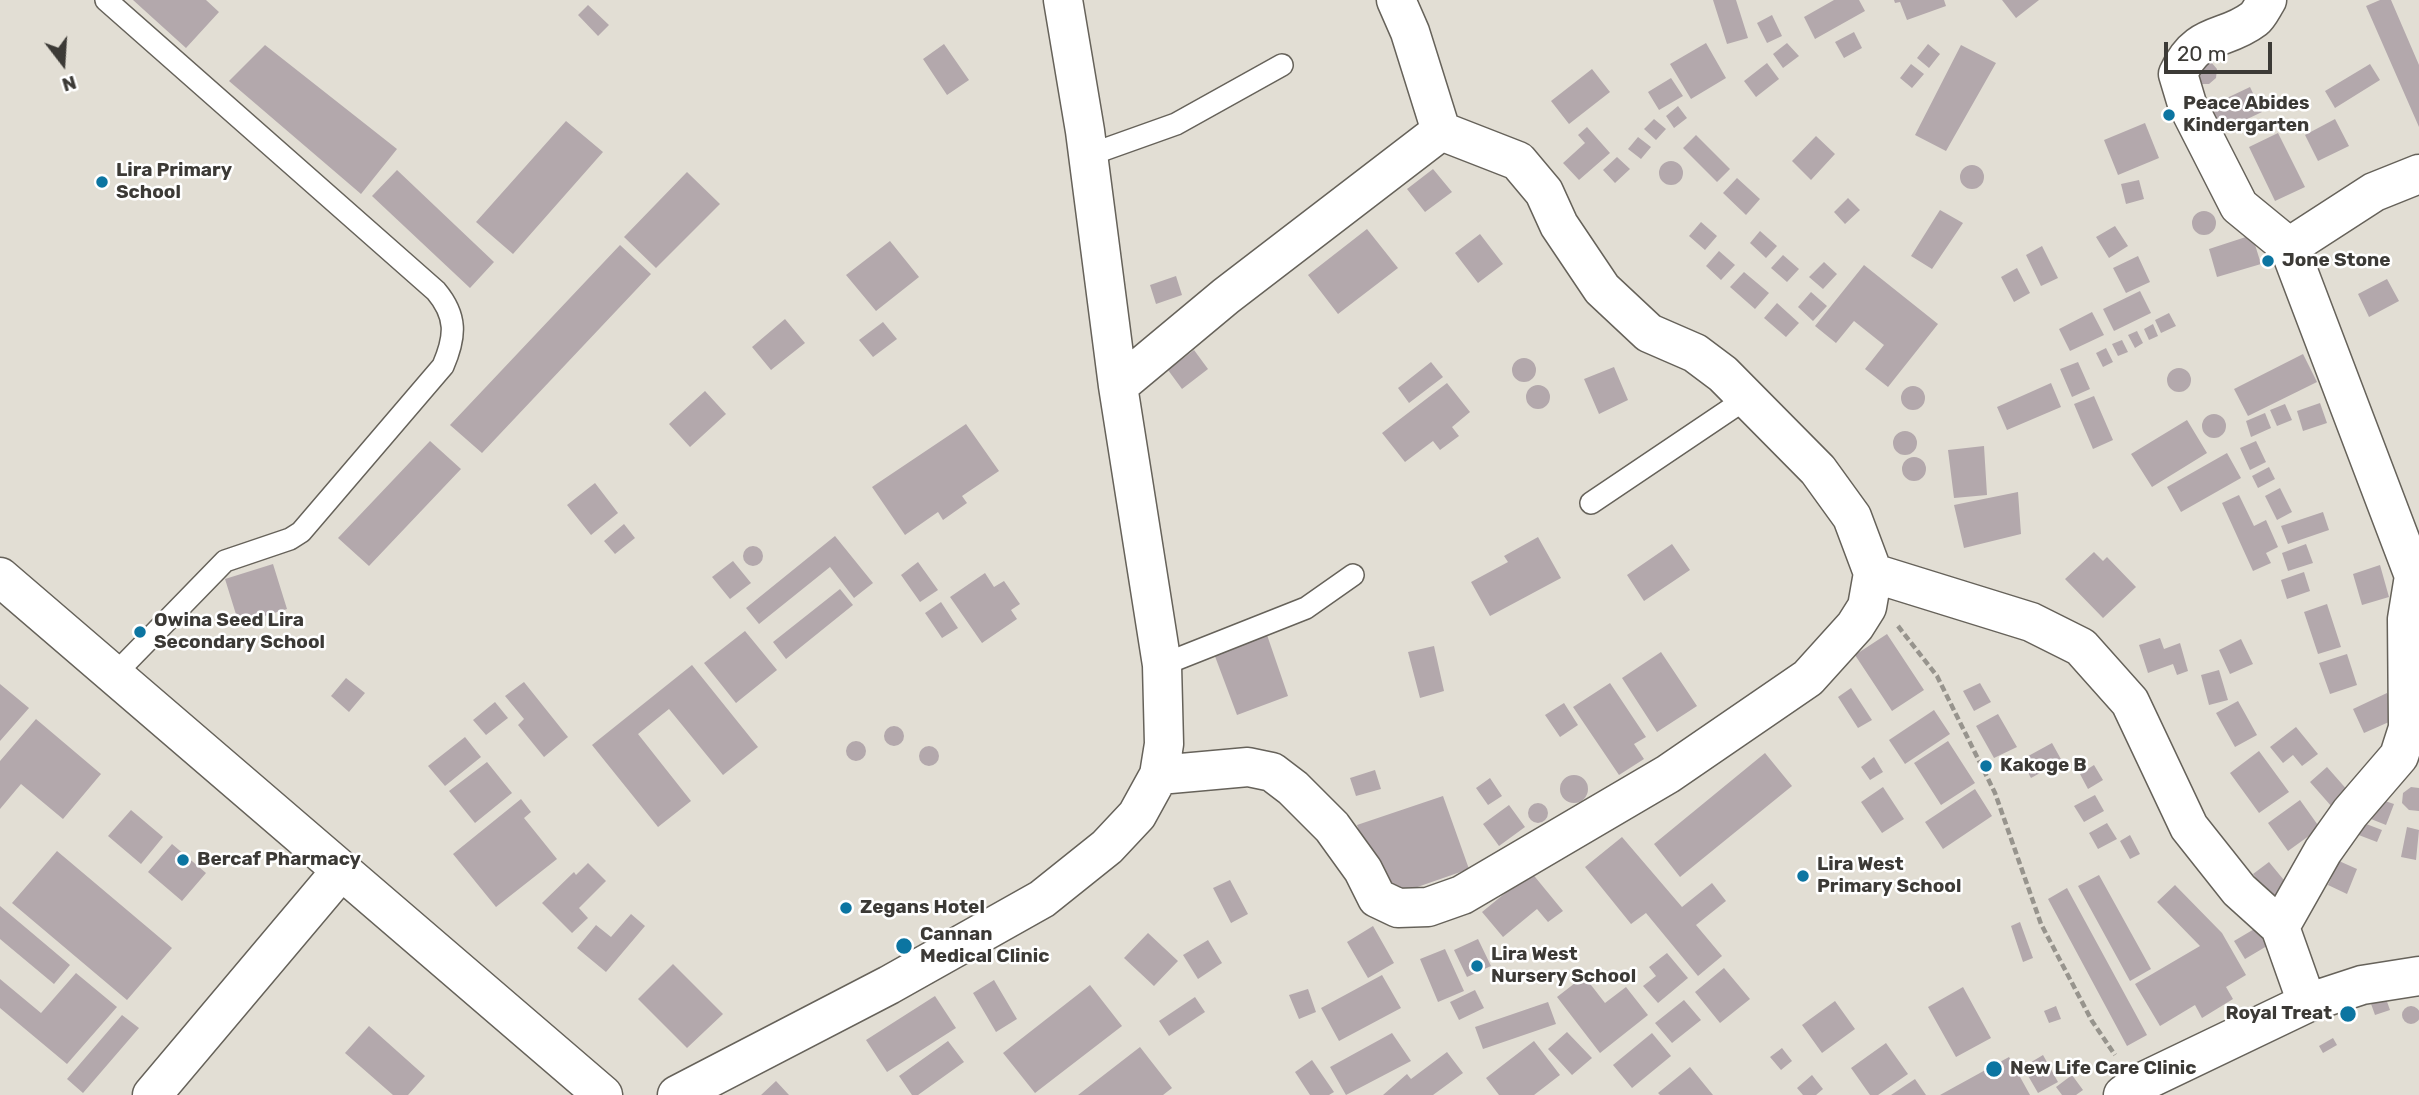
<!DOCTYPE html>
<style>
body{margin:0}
#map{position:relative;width:2419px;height:1095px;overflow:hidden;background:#e2ded4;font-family:Rubik,sans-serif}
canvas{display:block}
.north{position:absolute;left:28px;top:28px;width:70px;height:70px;-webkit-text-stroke:5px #fff;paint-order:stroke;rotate:163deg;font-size:19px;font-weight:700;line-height:28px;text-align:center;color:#3c3a36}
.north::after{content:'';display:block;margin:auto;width:24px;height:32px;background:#3c3a36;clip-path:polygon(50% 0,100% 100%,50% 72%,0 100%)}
.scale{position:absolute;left:2164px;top:42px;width:108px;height:32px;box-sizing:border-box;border:4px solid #3c3a36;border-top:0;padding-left:9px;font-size:21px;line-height:24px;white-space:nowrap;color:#3c3a36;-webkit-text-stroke:5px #fff;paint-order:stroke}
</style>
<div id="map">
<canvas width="2419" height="1095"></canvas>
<div class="north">N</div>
<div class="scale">20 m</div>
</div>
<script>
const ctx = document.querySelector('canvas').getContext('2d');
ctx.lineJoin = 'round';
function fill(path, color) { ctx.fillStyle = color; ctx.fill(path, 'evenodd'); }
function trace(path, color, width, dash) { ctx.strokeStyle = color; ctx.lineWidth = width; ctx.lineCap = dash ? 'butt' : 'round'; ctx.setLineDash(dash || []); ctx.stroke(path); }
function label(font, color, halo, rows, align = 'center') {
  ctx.font = font + ' Rubik,sans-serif'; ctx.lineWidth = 5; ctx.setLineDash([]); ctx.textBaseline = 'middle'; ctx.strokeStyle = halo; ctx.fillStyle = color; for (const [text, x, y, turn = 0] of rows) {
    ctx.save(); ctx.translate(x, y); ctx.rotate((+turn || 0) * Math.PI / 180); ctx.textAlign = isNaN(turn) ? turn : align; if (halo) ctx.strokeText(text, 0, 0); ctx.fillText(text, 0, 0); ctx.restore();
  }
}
const building = new Path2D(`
 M133 0H206L219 12 186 48Z
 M1713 0H1736L1748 38 1727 44Z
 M1834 0H1859L1865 11 1815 39 1804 17Z
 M1894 0H1944L1946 6 1907 20 1900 2 1895 3Z
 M2002 0H2039L2016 18Z
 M2380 0H2391L2419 65V127L2366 6Z
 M588 5 609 25 598 36 578 15Z
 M1772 15 1782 36 1767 43 1757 23Z
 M1854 32 1862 48 1844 58 1835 42Z
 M1706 43 1726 78 1691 99 1670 64Z
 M1787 43 1799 56 1783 68 1773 54Z
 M944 44 969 80 947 95 923 59Z
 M1928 44 1940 54 1929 68 1917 58Z
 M265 45 397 149 361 194 229 81Z
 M1961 45 1996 63 1946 151 1915 135Z
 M2201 60 2211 62 2217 69 2216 78 2209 84H2199L2193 76Z
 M1767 63 1779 79 1756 97 1744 81Z
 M1911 64 1924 74 1912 88 1900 78Z
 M2370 64 2380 80 2335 108 2325 91Z
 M1592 69 1610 92 1569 124 1551 101Z
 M1671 78 1683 96 1659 110 1648 92Z
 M2250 87 2262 112 2222 131 2210 106Z
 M1678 106 1687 118 1674 128 1666 116Z
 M1654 119 1666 129 1656 140 1644 129Z
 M2335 119 2349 146 2318 161 2305 135Z
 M566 121 603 152 513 254 476 222Z
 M2145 123 2159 158 2118 175 2104 140Z
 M1587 127 1610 153 1579 180 1563 163 1585 143 1578 135Z
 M2278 133 2305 187 2275 201 2249 147Z
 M1696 135 1730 169 1717 182 1683 148Z
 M1816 136 1835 154 1811 180 1792 161Z
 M1638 137 1651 147 1641 159 1628 149Z
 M1617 157 1630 169 1615 183 1603 170Z
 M1659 173a12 12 0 1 1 24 0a12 12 0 1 1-24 0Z
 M1960 177a12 12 0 1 1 24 0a12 12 0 1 1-24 0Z
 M1433 169 1452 192 1425 212 1407 189Z
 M397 170 494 262 470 288 372 196Z
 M687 172 720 204 656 268 624 237Z
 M1737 178 1760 199 1746 215 1723 193Z
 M2139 180 2144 199 2126 204 2121 184Z
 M1848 198 1860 210 1845 224 1834 212Z
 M1940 210 1963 223 1932 269 1911 256Z
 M2192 223a12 12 0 1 1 24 0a12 12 0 1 1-24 0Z
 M1701 222 1717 236 1705 250 1689 236Z
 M2115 226 2128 246 2109 258 2096 237Z
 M1367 229 1398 268 1338 314 1308 275Z
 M1760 231 1777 246 1766 258 1750 243Z
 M1480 234 1503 264 1478 283 1455 253Z
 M2252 235 2261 264 2217 277 2209 249Z
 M890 241 919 277 876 311 846 275Z
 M620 245 651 274 482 453 450 425Z
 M2042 246 2058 278 2041 286 2026 255Z
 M1719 251 1735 265 1721 280 1706 266Z
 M1783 255 1799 269 1787 282 1771 268Z
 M2138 256 2150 282 2126 293 2113 268Z
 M1824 262 1837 274 1823 289 1809 277Z
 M1864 265 1938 324 1888 387 1865 369 1884 345 1854 321 1836 343 1815 326Z
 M2017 268 2030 293 2014 302 2001 277Z
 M1744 272 1769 293 1755 309 1730 287Z
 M1176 276 1182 295 1156 304 1150 285Z
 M2387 279 2399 301 2369 317 2358 294Z
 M2140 291 2151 313 2114 331 2103 309Z
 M1811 292 1827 306 1813 321 1798 307Z
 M1777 303 1799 323 1786 337 1764 318Z
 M2092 312 2104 335 2070 351 2059 329Z
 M2169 313 2176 326 2161 333 2155 320Z
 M785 319 805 343 771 370 752 347Z
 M883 322 897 339 873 357 859 340Z
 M2153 324 2158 336 2149 340 2144 329Z
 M2137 331 2143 343 2135 348 2128 335Z
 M2122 340 2128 352 2118 356 2112 344Z
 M2106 348 2113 362 2103 367 2096 353Z
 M1194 350 1208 369 1182 389 1168 370Z
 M2303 354 2317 382 2248 416 2234 389Z
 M1512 370a12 12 0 1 1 24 0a12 12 0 1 1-24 0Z
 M1431 362 1443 377 1409 403 1398 388Z
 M2078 362 2090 389 2072 397 2060 369Z
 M1614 367 1628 400 1599 414 1584 379Z
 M2167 380a12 12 0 1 1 24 0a12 12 0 1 1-24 0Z
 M1447 383 1470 412 1452 427 1459 436 1440 450 1433 441 1405 462 1382 433Z
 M2051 383 2061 407 2007 430 1997 407Z
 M1526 397a12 12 0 1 1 24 0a12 12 0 1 1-24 0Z
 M1901 398a12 12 0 1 1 24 0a12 12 0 1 1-24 0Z
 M705 391 726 414 690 447 669 424Z
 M2094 396 2113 440 2093 449 2074 404Z
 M2320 403 2327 423 2303 431 2297 411Z
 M2285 404 2292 420 2277 426 2270 410Z
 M2265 413 2271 428 2251 437 2246 421Z
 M2202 426a12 12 0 1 1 24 0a12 12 0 1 1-24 0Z
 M2187 420 2207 453 2152 487 2131 454Z
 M966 424 999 471 962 496 967 503 943 520 938 512 905 535 872 487Z
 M1893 443a12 12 0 1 1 24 0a12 12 0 1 1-24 0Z
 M430 441 461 469 369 566 338 538Z
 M2256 441 2266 462 2250 470 2240 448Z
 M1984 446 1987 495 1954 498 1948 450Z
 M2227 453 2241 478 2181 512 2167 487Z
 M1902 469a12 12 0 1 1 24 0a12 12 0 1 1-24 0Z
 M2269 467 2275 479 2258 488 2252 476Z
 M595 483 618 513 591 535 567 505Z
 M2280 488 2292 512 2277 520 2265 496Z
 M2018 492 2021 534 1964 548 1954 505Z
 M2239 495 2254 526 2266 520 2278 547 2266 553 2271 563 2253 571 2222 503Z
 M2323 512 2329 530 2288 544 2281 526Z
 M624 524 635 538 615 554 604 541Z
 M835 536 873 583 854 598 830 567 759 624 746 608Z
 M1538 537 1561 578 1490 616 1471 582 1508 562 1504 556Z
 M1672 544 1690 570 1644 601 1627 575Z
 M2306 544 2313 563 2288 571 2282 553Z
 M743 556a10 10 0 1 1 20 0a10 10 0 1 1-20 0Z
 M2094 552 2103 561 2107 557 2136 587 2103 618 2065 579Z
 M733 561 751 583 730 599 712 577Z
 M918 562 938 590 920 602 901 575Z
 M273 564 287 609 239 624 225 579Z
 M2380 565 2389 597 2362 605 2353 574Z
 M2304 572 2310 591 2287 599 2281 580Z
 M985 573 994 587 1004 581 1020 604 1011 610 1017 619 982 643 950 597Z
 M840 589 853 605 786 659 773 642Z
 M941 602 958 628 942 638 925 613Z
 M2327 604 2341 647 2318 654 2304 612Z
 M745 631 777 670 736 703 704 663Z
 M1266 632 1288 696 1237 715 1213 651Z
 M1887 634 1924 690 1892 711 1855 655Z
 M2160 638 2164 649 2180 643 2188 671 2177 675 2173 664 2148 673 2139 645Z
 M2241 639 2253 664 2230 674 2219 650Z
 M1434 646 1444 691 1420 698 1408 652Z
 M1661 652 1697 706 1657 732 1622 678Z
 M2347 654 2357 685 2330 694 2319 663Z
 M692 665 758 747 723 775 669 709 638 734 691 801 658 827 592 745Z
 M2219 670 2228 700 2209 705 2201 675Z
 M346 678 365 693 349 712 331 696Z
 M524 682 568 737 544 757 518 725 524 719 505 696Z
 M1610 683 1646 737 1634 744 1644 759 1619 775 1573 707Z
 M1980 683 1991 702 1974 711 1963 691Z
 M0 684 29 708 0 741Z
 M1851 688 1872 720 1858 728 1838 697Z
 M2387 693 2398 718 2364 733 2353 709Z
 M2238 701 2257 735 2235 747 2216 713Z
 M495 702 508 718 486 735 473 720Z
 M1564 703 1578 725 1560 737 1545 715Z
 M1934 710 1950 734 1905 764 1889 740Z
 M1998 714 2017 747 1994 758 1976 726Z
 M36 719 101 774 63 819 21 784 0 809V761Z
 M884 736a10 10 0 1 1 20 0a10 10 0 1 1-20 0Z
 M2296 727 2318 754 2302 766 2293 755 2283 763 2270 747Z
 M465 737 481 757 445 786 428 766Z
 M846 751a10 10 0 1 1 20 0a10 10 0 1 1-20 0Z
 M1948 741 1975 783 1941 805 1914 763Z
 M2052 743 2062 761 2031 778 2021 760Z
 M919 756a10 10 0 1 1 20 0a10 10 0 1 1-20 0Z
 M2259 751 2289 792 2259 813 2230 773Z
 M1765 753 1792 786 1680 877 1654 844Z
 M1874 757 1883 772 1870 780 1861 767Z
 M487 762 512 793 475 823 449 791Z
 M2094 765 2103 780 2088 789 2080 774Z
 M2327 767 2349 792 2332 807 2310 782Z
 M1375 770 1381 789 1356 796 1350 778Z
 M1560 789a14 14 0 1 1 28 0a14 14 0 1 1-28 0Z
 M1490 778 1502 796 1488 805 1476 788Z
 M1883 787 1904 819 1882 833 1861 802Z
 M2411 787 2419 788V811L2409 810 2402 803 2403 793Z
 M1975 789 1992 816 1943 849 1925 822Z
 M2095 795 2104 811 2084 822 2074 806Z
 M1443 796 1469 869 1383 899 1357 825Z
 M521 799 531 812 524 818 557 859 496 907 453 854Z
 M2379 799 2394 804 2386 825 2371 819Z
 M2300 800 2320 828 2288 851 2268 823Z
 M1528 813a10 10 0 1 1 20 0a10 10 0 1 1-20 0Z
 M1509 805 1525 827 1499 846 1483 824Z
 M131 810 163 837 141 864 108 836Z
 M2361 822 2382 830 2377 842 2356 834Z
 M2107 823 2117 839 2098 849 2089 833Z
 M2407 827 2419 830 2416 860 2401 857Z
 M2130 835 2140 854 2130 859 2120 841Z
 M1622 837 1682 907 1712 883 1726 901 1696 925 1722 956 1698 976 1646 913 1631 924 1585 867Z
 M172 844 206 873 182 901 148 872Z
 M57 851 172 948 127 1000 12 903Z
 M2339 861 2357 869 2347 894 2328 885Z
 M2269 862 2288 885 2271 898 2253 874Z
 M588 863 606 881 579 908 588 918 572 933 542 903 574 872 576 875Z
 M1531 872 1563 911 1548 922 1537 909 1503 937 1482 912Z
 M2099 875 2151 969 2130 981 2078 886Z
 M1230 880 1248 914 1231 923 1213 888Z
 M2175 885 2222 933 2246 975 2226 987 2233 999 2202 1018 2195 1005 2160 1026 2135 984 2200 946 2157 902Z
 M2067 888 2147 1035 2127 1046 2048 899Z
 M0 906 70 965 54 984 0 939Z
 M631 914 645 926 606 972 577 948 596 925 611 937Z
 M2020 922 2033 958 2023 962 2011 926Z
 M2261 925 2272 943 2245 959 2234 941Z
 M1373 926 1394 963 1368 978 1347 942Z
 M1148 933 1178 961 1154 986 1124 958Z
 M1478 939 1491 966 1467 977 1454 950Z
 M1208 940 1222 963 1198 979 1183 955Z
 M1445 949 1464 991 1438 1002 1420 959Z
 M1667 953 1688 978 1658 1003 1643 986 1656 976 1649 967Z
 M673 964 723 1014 687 1048 638 999Z
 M1724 968 1750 999 1720 1023 1695 992Z
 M76 973 117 1007 67 1064 0 1008V979L41 1013Z
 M1382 975 1401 1008 1339 1041 1321 1008Z
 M1584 976 1605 1003 1626 987 1648 1015 1600 1053 1557 997Z
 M994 980 1017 1019 996 1032 973 993Z
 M1090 985 1122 1026 1035 1093 1003 1053Z
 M1963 987 1991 1038 1956 1057 1928 1007Z
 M1308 989 1316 1012 1299 1019 1289 995Z
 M1475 990 1484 1008 1459 1020 1450 1002Z
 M935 996 956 1028 887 1072 866 1040Z
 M2385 996 2390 1010 2375 1015 2370 1001Z
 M1195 997 1205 1012 1169 1036 1159 1021Z
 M1684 1000 1701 1020 1672 1043 1655 1023Z
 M1835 1001 1855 1029 1822 1053 1802 1025Z
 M1548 1002 1556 1024 1483 1049 1475 1027Z
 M2402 1015a9 9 0 1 1 18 0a9 9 0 1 1-18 0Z
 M2056 1006 2061 1019 2049 1023 2044 1011Z
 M122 1015 139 1028 83 1093 67 1079Z
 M369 1026 425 1076 408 1095H393L345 1053Z
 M1567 1032 1592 1058 1572 1075 1548 1049Z
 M1392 1033 1411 1061 1346 1095 1330 1067Z
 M1652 1033 1671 1056 1632 1088 1613 1065Z
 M2333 1038 2337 1045 2323 1053 2319 1046Z
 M948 1041 964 1062 918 1095H912L899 1076Z
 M1534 1041 1560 1075 1534 1095H1499L1486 1078Z
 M1886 1043 1908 1074 1878 1095H1870L1851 1068Z
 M1140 1047 1172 1088 1163 1095H1078Z
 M1782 1048 1792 1061 1781 1070 1770 1057Z
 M1447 1052 1463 1073 1433 1095H1383L1407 1074 1411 1079Z
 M2043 1055 2058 1082 2038 1093 2023 1067Z
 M2009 1057 2030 1095H1940Z
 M1312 1060 1334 1092 1329 1095H1310L1295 1072Z
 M1690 1067 1713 1095H1660L1658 1093Z
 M1812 1075 1823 1089 1816 1095H1803L1797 1088Z
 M2072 1075 2083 1090 2076 1095H2062L2056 1087Z
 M1915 1079 1926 1095H1891Z
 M776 1081 789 1095H761Z`);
const path = new Path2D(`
 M1898 626 1937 676 1995 793 2041 924 2092 1021 2115 1055`);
const service = new Path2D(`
 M106 0 436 291C457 316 456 336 443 366L301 532 290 539 225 561 115 674
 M1089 155 1176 124 1282 65
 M1591 503 1747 398
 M1162 665 1306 608 1353 575`);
const minor = new Path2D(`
 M1396 0 1410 32 1441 131
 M2267 0C2263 6 2259 15 2254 19 2224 42 2198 30 2178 74L2187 104 2239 206 2289 247
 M1118 386 1226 296 1441 131 1518 161 1544 192 1559 225 1602 289 1649 333 1695 353 1723 374 1818 470 1852 517 1873 573 1867 607 1855 626 1808 678 1668 774 1462 895 1428 907 1398 908 1377 898 1363 870 1332 827 1293 788 1272 772 1248 767 1159 775
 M1873 573 2031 622 2081 647 2130 702 2189 827 2239 890 2280 927 2307 1003
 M2280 927 2323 851 2350 813 2399 756 2408 728 2407 619 2414 576 2289 247 2374 192 2419 174
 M677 1095 889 985 1042 899 1107 847 1137 815 1159 775 1164 744 1162 665 1118 386 1085 131 1063 0
 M2123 1095 2136 1085 2307 1003 2362 985 2419 976`);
const tertiary = new Path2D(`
 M0 577 603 1095
 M152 1095 340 872`);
const markers = [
 [2169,115,7,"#0c75a1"],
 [102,182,7,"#0c75a1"],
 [2268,261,7,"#0c75a1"],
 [140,632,7,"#0c75a1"],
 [1986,766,7,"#0c75a1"],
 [183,860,7,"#0c75a1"],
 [1803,876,7,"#0c75a1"],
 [846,908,7,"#0c75a1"],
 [904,946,9,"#0c75a1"],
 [1477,966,7,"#0c75a1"],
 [2348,1014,9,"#0c75a1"],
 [1994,1069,9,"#0c75a1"]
];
const poiNames = [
 ["Peace Abides",2183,104],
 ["Kindergarten",2183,126],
 ["Lira Primary",116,171],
 ["School",116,193],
 ["Jone Stone",2282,261],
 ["Owina Seed Lira",154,621],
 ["Secondary School",154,643],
 ["Kakoge B",2000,766],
 ["Bercaf Pharmacy",197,860],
 ["Lira West",1817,865],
 ["Primary School",1817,887],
 ["Zegans Hotel",860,908],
 ["Cannan",920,935],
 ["Medical Clinic",920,957],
 ["Lira West",1491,955],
 ["Nursery School",1491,977],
 ["Royal Treat",2332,1014,"right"],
 ["New Life Care Clinic",2010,1069]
];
fill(building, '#b3a8ac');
trace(service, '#66625a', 24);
trace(minor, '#66625a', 41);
trace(tertiary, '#66625a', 41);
trace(path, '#97948d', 4.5, [7, 3.5]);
trace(service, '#fff', 21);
trace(minor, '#fff', 38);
trace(tertiary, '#fff', 38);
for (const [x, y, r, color] of markers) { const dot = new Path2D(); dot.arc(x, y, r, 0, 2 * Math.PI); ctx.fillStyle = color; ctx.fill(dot); trace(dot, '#fff', 2.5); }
label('bold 19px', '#3c3a36', '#fff', poiNames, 'left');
</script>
